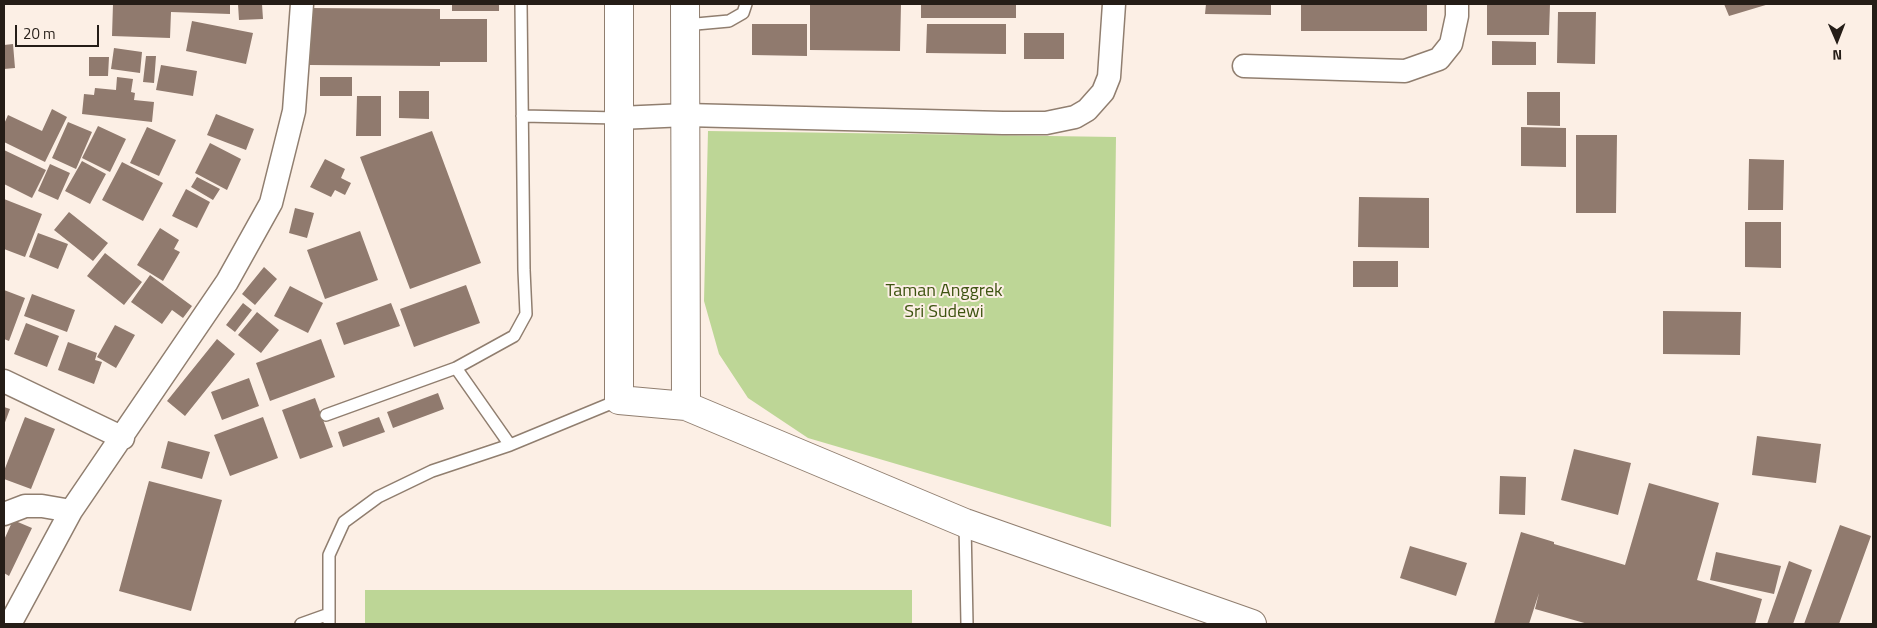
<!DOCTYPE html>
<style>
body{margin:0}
#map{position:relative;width:1877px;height:628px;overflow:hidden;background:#fcefe5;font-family:"Titillium Web",sans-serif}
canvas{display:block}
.frame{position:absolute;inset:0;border:5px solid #251d17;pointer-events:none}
.north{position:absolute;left:1812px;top:15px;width:50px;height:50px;-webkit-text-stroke:4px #fcefe5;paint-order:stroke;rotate:179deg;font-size:14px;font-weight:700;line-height:20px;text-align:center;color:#251d17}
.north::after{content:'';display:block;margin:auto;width:18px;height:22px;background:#251d17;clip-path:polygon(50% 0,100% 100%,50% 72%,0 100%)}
.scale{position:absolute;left:15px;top:25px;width:84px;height:22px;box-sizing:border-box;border:2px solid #251d17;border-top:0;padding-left:6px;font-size:15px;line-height:18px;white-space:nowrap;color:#251d17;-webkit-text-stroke:4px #fcefe5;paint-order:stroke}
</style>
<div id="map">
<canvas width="1877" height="628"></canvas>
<div class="frame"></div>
<div class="north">N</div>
<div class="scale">20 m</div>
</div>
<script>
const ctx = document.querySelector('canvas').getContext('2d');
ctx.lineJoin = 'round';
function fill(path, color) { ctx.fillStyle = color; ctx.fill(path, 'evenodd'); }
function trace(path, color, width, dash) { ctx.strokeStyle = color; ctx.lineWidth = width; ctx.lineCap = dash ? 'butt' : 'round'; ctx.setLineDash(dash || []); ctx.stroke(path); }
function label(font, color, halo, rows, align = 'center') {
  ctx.font = font + ' "Titillium Web",sans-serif'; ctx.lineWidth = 4; ctx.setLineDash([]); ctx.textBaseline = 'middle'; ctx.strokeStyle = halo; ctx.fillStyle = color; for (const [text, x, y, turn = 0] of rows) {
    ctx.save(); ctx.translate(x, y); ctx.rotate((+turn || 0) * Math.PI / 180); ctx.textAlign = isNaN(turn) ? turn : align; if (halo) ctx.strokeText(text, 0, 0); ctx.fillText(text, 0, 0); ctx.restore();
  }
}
const green = new Path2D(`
 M708 131 1116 137 1111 527 808 438 748 398 719 354 704 301Z
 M365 590H912V624H365Z`);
const building = new Path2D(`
 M113 4H230V14L171 12 170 38 112 36Z
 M238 4H262L263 19 239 20Z
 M452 4H499V11H452Z
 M810 4H901L900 51 810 50Z
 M921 4H1016V18H921Z
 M1206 4H1271V15L1205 14Z
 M1301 4H1427V31H1301Z
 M1487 4H1550L1549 35H1487Z
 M1724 4H1769L1729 16Z
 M310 8 440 9V19H487V62H440V66L310 65Z
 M1558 12H1596L1595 64 1557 63Z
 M192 21 253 33 246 64 186 51Z
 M752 24H807V56L752 55Z
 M927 24H1006V54L926 53Z
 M1024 33H1064V59H1024Z
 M1492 41 1536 42V65H1492Z
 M13 44 15 68 4 69V45Z
 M114 48 142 52 140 73 111 69Z
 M146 56H156L154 83 143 82Z
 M89 57H109L108 76H89Z
 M161 65 197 71 193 96 156 90Z
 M117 77 133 79 131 92 135 93 134 100 154 102 152 122 82 114 84 94 94 95 95 88 116 90Z
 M320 77H352V96H320Z
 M399 91H429V119L399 118Z
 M1527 92H1560V126L1527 125Z
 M357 96H381V136H356Z
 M52 109 67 117 45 162 4 142V124L8 115 42 131Z
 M216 114 254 129 246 150 207 135Z
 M68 122 92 132 76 169 52 158Z
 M98 126 126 139 110 172 82 158Z
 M147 127 176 140 159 176 130 163Z
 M1521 127 1566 128V167L1521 166Z
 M432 131 481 263 410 289 360 157Z
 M1576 135H1617L1616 213H1576Z
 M210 143 241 159 227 190 195 173Z
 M4 150 46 170 32 198 4 184Z
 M325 159 345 169 341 178 351 183 345 195 335 190 331 197 310 187Z
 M1749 159 1784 160 1783 210H1748Z
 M82 161 106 174 90 204 65 191Z
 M122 162 163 183 143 221 102 200Z
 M50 164 70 173 58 200 38 191Z
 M197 177 220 189 213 200 191 187Z
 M186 189 210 202 197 228 172 216Z
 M1359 197 1429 198V248L1358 247Z
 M4 199 42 214 25 257 4 249Z
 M295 208 314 213 307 238 289 233Z
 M69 212 108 243 93 261 54 230Z
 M1745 222H1781V268L1745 267Z
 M160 228 179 240 174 249 180 252 163 281 137 265Z
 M360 231 378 280 325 299 307 250Z
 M38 233 68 244 58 269 29 257Z
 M105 253 142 282 124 305 87 276Z
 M1353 261H1398V287H1353Z
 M264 267 277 279 255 305 242 294Z
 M150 275 192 306 183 318 172 310 162 324 131 302Z
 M466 285 480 323 414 347 400 309Z
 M290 286 323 303 308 333 274 316Z
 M4 290 25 298 9 341 4 339Z
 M32 294 75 310 67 332 24 316Z
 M243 303 252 310 235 332 226 325Z
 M391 303 400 326 344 345 336 323Z
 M1663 311 1741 312 1740 355 1663 354Z
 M257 312 279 330 261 353 238 335Z
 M26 323 59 336 47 367 14 354Z
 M115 325 135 335 116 368 97 357Z
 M217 339 235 354 185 416 167 401Z
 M321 339 335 377 270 401 256 363Z
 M68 342 97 353 95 360 102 362 94 384 58 370Z
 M249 378 259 406 222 420 211 392Z
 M438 393 444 409 393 428 387 412Z
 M315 398 333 447 300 459 282 410Z
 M4 407 10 409 4 425Z
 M25 417 55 429 31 489 4 479V471Z
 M263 417 278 458 230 476 214 435Z
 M379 417 385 432 343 447 338 432Z
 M1757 436 1821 444 1816 483 1752 475Z
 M168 441 210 452 202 479 161 468Z
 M1574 449 1631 463 1618 515 1561 500Z
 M1500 476 1526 477 1525 515 1499 514Z
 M149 481 222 500 191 611 119 591Z
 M1649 483 1719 503 1697 580 1762 599 1755 624H1588L1535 609 1539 593 1529 624H1494L1521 532 1554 542V544L1625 565Z
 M13 520 32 528 9 576 4 573V540Z
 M1840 525 1871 536 1839 624H1804Z
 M1410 546 1467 563 1456 596 1400 578Z
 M1716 552 1781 566 1774 594 1710 580Z
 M1789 561 1812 570 1793 624H1767Z`);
const lane = new Path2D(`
 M685 25 729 21 743 13 746 4
 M522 116 619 118
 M456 368 514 336 526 314 524 270 521 4
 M326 415 456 368 510 445
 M965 524 967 624
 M301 624 329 614
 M329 624V555L344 522 378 497 432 471 510 445 619 400`);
const street = new Path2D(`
 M1244 66 1405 71 1439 59 1451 44 1457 16V4
 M619 118 686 115 1003 123H1046L1075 117 1087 110 1103 92 1109 77 1114 4
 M4 381 123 438
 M4 514 25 506H42L71 511
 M10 624 71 511 227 282 271 203 294 111 302 4`);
const secondary = new Path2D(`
 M619 4V400L686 406 965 523 1252 624
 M685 4 686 406`);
const parkNames = [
 ["Taman Anggrek",944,292],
 ["Sri Sudewi",944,313]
];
fill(green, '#bdd696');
fill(building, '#907a6e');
trace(lane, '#907e6f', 14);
trace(street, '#907e6f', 25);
trace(secondary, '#907e6f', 30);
trace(lane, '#fff', 11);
trace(street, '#fff', 22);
trace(secondary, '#fff', 28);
label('18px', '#3d5310', '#fcefe5', parkNames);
</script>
